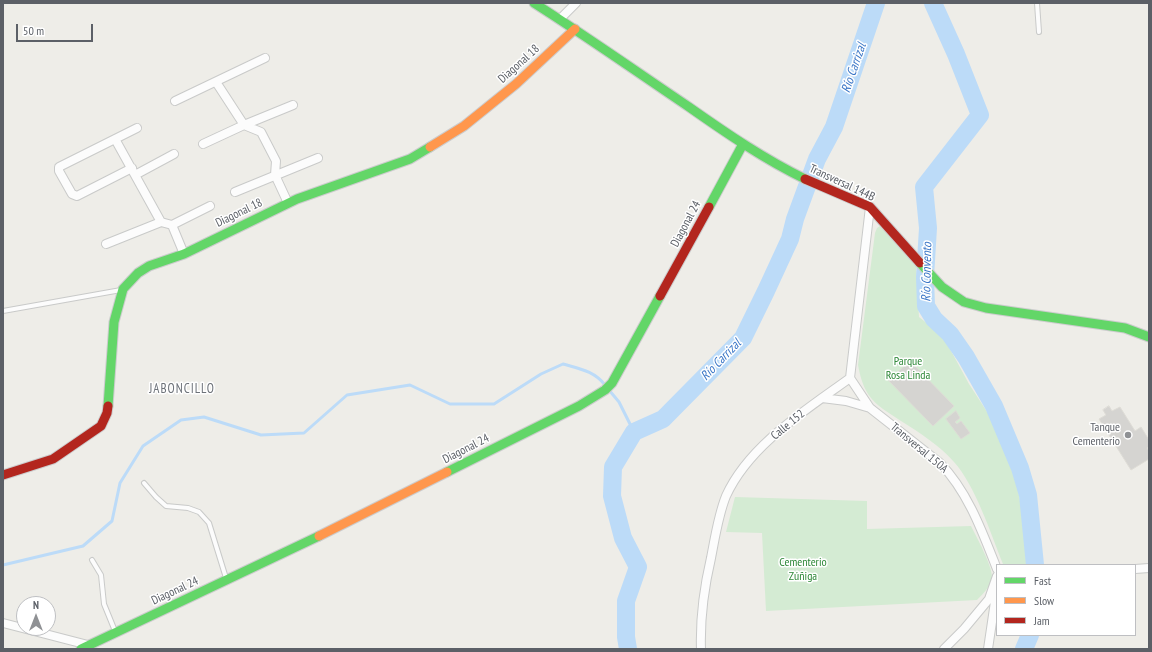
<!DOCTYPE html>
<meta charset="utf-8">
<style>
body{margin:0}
#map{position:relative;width:1152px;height:652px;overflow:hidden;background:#eeede8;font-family:"PT Sans Narrow",sans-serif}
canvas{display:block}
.frame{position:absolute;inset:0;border:4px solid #5c6067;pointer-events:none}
.legend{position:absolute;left:996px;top:564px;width:140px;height:72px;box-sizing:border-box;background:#fff;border:1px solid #bebfc2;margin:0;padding:5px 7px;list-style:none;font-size:12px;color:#5c6067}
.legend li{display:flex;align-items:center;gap:8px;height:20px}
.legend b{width:20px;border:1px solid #bebfc2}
.north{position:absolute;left:16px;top:596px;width:40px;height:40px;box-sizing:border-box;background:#fff;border:1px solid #bebfc2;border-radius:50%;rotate:0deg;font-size:11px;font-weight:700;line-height:16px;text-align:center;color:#5c6067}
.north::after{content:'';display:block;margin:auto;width:14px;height:18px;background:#8f9194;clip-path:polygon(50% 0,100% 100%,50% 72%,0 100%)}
.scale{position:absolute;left:16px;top:24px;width:77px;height:18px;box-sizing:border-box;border:2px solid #5c6067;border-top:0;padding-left:5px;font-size:12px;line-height:14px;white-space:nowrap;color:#5c6067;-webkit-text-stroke:3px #fff;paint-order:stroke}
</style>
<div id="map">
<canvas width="1152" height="652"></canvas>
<div class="frame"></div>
<ul class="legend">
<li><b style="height:5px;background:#63d668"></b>Fast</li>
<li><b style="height:5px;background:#ff974d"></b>Slow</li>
<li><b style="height:5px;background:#b3261e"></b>Jam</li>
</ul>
<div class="north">N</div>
<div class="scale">50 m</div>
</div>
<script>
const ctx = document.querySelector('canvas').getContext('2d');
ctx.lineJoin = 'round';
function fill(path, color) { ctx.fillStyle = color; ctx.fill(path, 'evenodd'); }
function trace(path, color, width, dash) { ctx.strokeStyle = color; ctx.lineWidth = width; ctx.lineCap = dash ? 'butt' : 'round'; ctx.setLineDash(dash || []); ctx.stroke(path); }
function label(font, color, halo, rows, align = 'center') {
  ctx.font = font + ' "PT Sans Narrow",sans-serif'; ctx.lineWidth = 3; ctx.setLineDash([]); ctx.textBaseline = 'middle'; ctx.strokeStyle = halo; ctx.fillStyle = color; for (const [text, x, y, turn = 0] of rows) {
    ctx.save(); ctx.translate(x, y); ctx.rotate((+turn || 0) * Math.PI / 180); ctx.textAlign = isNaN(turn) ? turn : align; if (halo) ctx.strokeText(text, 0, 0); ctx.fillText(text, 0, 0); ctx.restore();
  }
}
const green = new Path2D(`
 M880 226 916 266 919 317 943 336 969 384 997 427 1016 476 1030 564 1006 565 1003 564C991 534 975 485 954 462 939 445 920 433 901 421 889 413 876 406 868 394 862 384 860 375 858 365L875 233 877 228Z
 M735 497 867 501V529L971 526C977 538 991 563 992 576 992 585 983 594 977 600L766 611 762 533 726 532Z`);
const stream = new Path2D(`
 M609 390 619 402 634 432
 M3 565 83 546 112 521 120 483 143 446 181 420 204 417 261 435 304 433 347 395 410 385 450 404H494L541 374 563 364C580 369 594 371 605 385`);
const river = new Path2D(`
 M933 3 956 54 980 115 924 187 928 228 925 277 926 306 934 319 950 334 966 357 994 406 1020 468 1028 495 1035 565
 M628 649 626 637V601L638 567 623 538 612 496 613 467 634 432 663 419 743 338 766 291 790 239 795 219 817 159 834 127 876 3
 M1024 649 1030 635`);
const building = new Path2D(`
 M910 361 954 406 933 426 889 381Z
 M1109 406 1112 411 1120 407 1135 431 1141 427 1149 440V446L1147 448 1149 451V459L1131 470 1099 419 1106 415 1103 410Z
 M956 411 960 418 955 422 957 424 961 421 970 433 961 439 946 419Z`);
const lane = new Path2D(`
 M1037 3 1039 32
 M3 311 121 290
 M144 483 156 497 166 506 188 508 199 512 209 523 226 578
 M92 560 101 575 104 604 115 631`);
const street = new Path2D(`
 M560 19 576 3
 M216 82 244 125 261 132 276 161 275 175 288 203
 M175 101 265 58
 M115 139 161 222 172 225 184 254
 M203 144 244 125 293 105
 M132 168 77 196 72 194 59 171V167L137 128
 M135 175 174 154
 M235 192 318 158
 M172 225 210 206
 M106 244 161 222
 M850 378 870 408 940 463C968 492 982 531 997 569
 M822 398 846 401 870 408
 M1135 569 1149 568
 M3 623 88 645
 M701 649C700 619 704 588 711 558 715 538 718 516 726 496 749 445 806 410 850 378L870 207
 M944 649 964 629 989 599 997 576
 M988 649 997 588`);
const fast = new Path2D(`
 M534 3C586 36 637 72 689 107 726 133 764 159 805 179
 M709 207 743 144
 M920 263 942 287 964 302 986 308 1125 328 1149 337
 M108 406 114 322 123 289 138 273 149 266 184 254 297 199 410 159 430 147
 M447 472 579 406 605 390 612 383 660 296
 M81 649 319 536`);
const slow = new Path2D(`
 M430 147 464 126 516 84 575 29
 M319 536 447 472`);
const jam = new Path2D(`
 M805 179 870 207 920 263
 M660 296 709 207
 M3 475 53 459 101 426 107 413 108 406`);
const markers = [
 [1128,435,4,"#8f9194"]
];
const streetNames = [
 ["Diagonal 18",519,64,-42],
 ["Transversal 144B",842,183,25],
 ["Diagonal 18",239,213,-26],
 ["Diagonal 24",686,224,-62],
 ["Calle 152",788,425,-40],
 ["Transversal 150A",919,448,40],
 ["Diagonal 24",466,449,-27],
 ["Diagonal 24",175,591,-25]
];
const parkNames = [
 ["Parque",908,362],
 ["Rosa Linda",908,376],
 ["Cementerio",803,563],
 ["Zúñiga",803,577]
];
const poiNames = [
 ["Tanque",1120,428],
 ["Cementerio",1120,442]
];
const waterNames = [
 ["Río Carrizal",854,68,-71],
 ["Río Convento",927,272,-89],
 ["Río Carrizal",721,360,-46]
];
const neighbourhoodNames = [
 ["JABONCILLO",182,389]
];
fill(green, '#d4ebd3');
trace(stream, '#bcdbf8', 3);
trace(river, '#bcdbf8', 18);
fill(building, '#d5d4d1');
trace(building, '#dedcd6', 1);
trace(lane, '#c9cac9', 6);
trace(street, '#c9cac9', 10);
trace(fast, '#cccccd', 11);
trace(slow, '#cccccd', 11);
trace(jam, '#cccccd', 11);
trace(lane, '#fcfcfc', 4);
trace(street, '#fcfcfc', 8);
trace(fast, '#63d668', 9);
trace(slow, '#ff974d', 9);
trace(jam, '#b3261e', 9);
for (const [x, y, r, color] of markers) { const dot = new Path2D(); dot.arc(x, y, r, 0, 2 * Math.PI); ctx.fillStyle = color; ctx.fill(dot); trace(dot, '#fff', 1.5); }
label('12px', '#5c6067', '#fff', streetNames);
label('12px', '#2c8736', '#fff', parkNames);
label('12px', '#5c6067', '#fff', poiNames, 'right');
label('italic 13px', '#3975c6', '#fff', waterNames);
ctx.letterSpacing = '1px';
label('13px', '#6d7279', '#fff', neighbourhoodNames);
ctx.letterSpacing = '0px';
</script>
